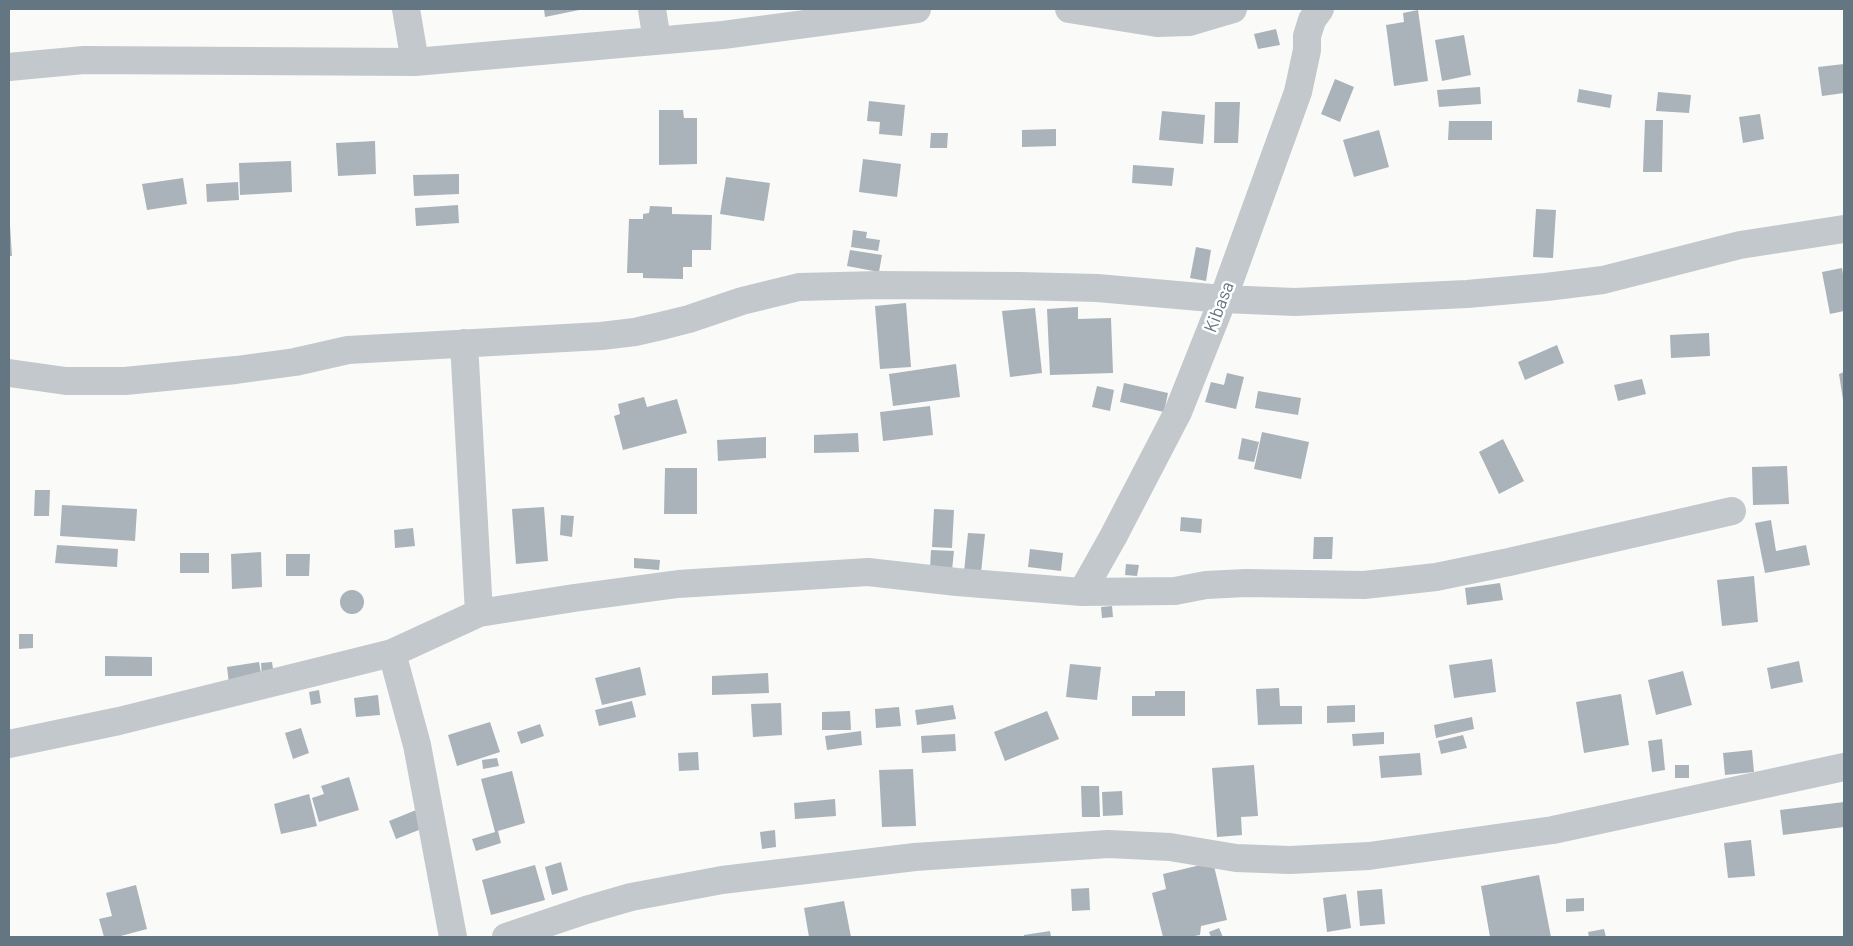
<!DOCTYPE html>
<style>
body{margin:0}
#map{position:relative;width:1853px;height:946px;overflow:hidden;background:#fafaf8;font-family:Barlow,sans-serif}
canvas{display:block}
.frame{position:absolute;inset:0;border:10px solid #657683;pointer-events:none}
</style>
<div id="map">
<canvas width="1853" height="946"></canvas>
<div class="frame"></div>
</div>
<script>
const ctx = document.querySelector('canvas').getContext('2d');
ctx.lineJoin = 'round';
function fill(path, color) { ctx.fillStyle = color; ctx.fill(path, 'evenodd'); }
function trace(path, color, width, dash) { ctx.strokeStyle = color; ctx.lineWidth = width; ctx.lineCap = dash ? 'butt' : 'round'; ctx.setLineDash(dash || []); ctx.stroke(path); }
function label(font, color, halo, rows, align = 'center') {
  ctx.font = font + ' Barlow,sans-serif'; ctx.lineWidth = 5; ctx.setLineDash([]); ctx.textBaseline = 'middle'; ctx.strokeStyle = halo; ctx.fillStyle = color; for (const [text, x, y, turn = 0] of rows) {
    ctx.save(); ctx.translate(x, y); ctx.rotate((+turn || 0) * Math.PI / 180); ctx.textAlign = isNaN(turn) ? turn : align; if (halo) ctx.strokeText(text, 0, 0); ctx.fillText(text, 0, 0); ctx.restore();
  }
}
const building = new Path2D(`
 M544 9H579V10L545 17Z
 M1418 10 1428 81 1394 86 1386 25 1404 22 1403 13Z
 M1276 29 1280 45 1258 49 1254 34Z
 M1464 35 1471 75 1442 81 1435 40Z
 M1844 64V93L1822 96 1818 67Z
 M1335 79 1354 87 1340 122 1321 114Z
 M1480 87 1481 104 1439 107 1437 90Z
 M1579 89 1612 95 1610 108 1577 102Z
 M1658 92 1691 95 1689 113 1656 111Z
 M869 101 905 105 902 136 879 134 880 122 867 121Z
 M1215 102H1240L1238 143H1214Z
 M659 110H683L684 118H697V164L659 165Z
 M1162 111 1205 115 1203 144 1159 140Z
 M1760 114 1764 139 1743 143 1739 117Z
 M1645 120H1663L1662 172H1643Z
 M1449 121H1492V140H1448Z
 M1056 129V146L1022 147V130Z
 M1379 130 1389 167 1354 177 1343 140Z
 M931 133H948L947 148H930Z
 M375 141 376 174 338 176 336 143Z
 M863 159 901 164 897 197 859 192Z
 M291 161 292 192 240 195 239 163Z
 M1133 165 1174 168 1172 186 1132 183Z
 M459 174V194L414 196 413 175Z
 M726 177 770 183 764 221 720 214Z
 M183 178 187 204 147 210 142 184Z
 M238 182 239 200 207 202 206 184Z
 M458 205 459 223 416 226 415 208Z
 M650 206 672 207V214L712 215 711 250H692V267H683V279L643 278V273H627L629 219H643V214L649 213Z
 M1536 209 1556 210 1553 258 1533 257Z
 M9 225H10L12 256H9Z
 M853 230 867 232 866 238 880 240 878 251 851 247Z
 M1196 247 1211 250 1206 281 1190 278Z
 M850 250 882 255 879 272 847 266Z
 M1842 268 1844 280V311L1830 314 1822 272Z
 M906 303 911 367 880 369 875 306Z
 M1078 307V319L1111 318 1113 373 1050 375 1047 309Z
 M1035 308 1042 373 1010 377 1002 311Z
 M1709 333 1710 356 1671 358 1670 335Z
 M1557 345 1564 363 1525 380 1518 362Z
 M956 364 960 397 893 406 889 374Z
 M1844 372V400H1843L1839 374Z
 M1227 373 1244 377 1236 409 1205 402 1211 382 1224 385Z
 M1642 379 1646 394 1618 401 1614 385Z
 M1124 383 1168 393 1164 412 1120 402Z
 M1097 386 1114 390 1110 411 1092 407Z
 M1258 391 1301 398 1298 415 1255 408Z
 M644 397 647 407 677 399 687 433 623 450 614 416 620 414 618 404Z
 M930 406 933 435 883 441 880 412Z
 M1262 432 1309 442 1301 479 1254 469Z
 M858 433 859 452 814 453V435Z
 M766 437V458L718 461 717 440Z
 M1242 438 1259 442 1254 462 1238 459Z
 M1503 439 1524 481 1499 494 1479 452Z
 M1787 466 1789 504 1753 505 1752 467Z
 M665 468H697V514H664Z
 M35 490H50L49 516H34Z
 M62 505 137 509 135 541 60 536Z
 M544 507 548 561 516 564 512 509Z
 M934 509 954 510 952 548 932 547Z
 M561 515 574 516 572 537 560 535Z
 M1181 517 1202 519 1201 533 1180 531Z
 M1771 520 1776 551 1806 545 1810 565 1765 573 1755 523Z
 M413 528 415 546 395 548 394 530Z
 M968 533 985 534 981 573 964 572Z
 M1314 537H1333L1332 559H1313Z
 M57 545 118 549 117 567 55 563Z
 M1030 549 1063 553 1061 571 1028 567Z
 M931 550 954 551 952 570 930 569Z
 M261 552 262 587 232 589 231 554Z
 M180 553H209V573H180Z
 M286 554H310L309 576H286Z
 M634 558 660 560 659 570 634 568Z
 M1126 564 1139 565 1137 576 1125 575Z
 M1754 576 1758 622 1722 626 1717 580Z
 M1500 583 1503 600 1467 605 1465 588Z
 M340 602a12 12 0 1 1 24 0a12 12 0 1 1-24 0Z
 M1112 606 1113 617 1102 618 1101 607Z
 M19 634H33V648L19 649Z
 M105 656 152 657V676H105Z
 M1492 659 1496 692 1454 698 1449 665Z
 M1799 661 1803 682 1771 689 1767 668Z
 M259 662 262 679 229 684 227 667Z
 M272 662 274 676 262 677 261 663Z
 M1070 664 1101 667 1097 700 1066 697Z
 M640 667 646 695 602 705 595 678Z
 M1683 671 1692 705 1656 715 1648 680Z
 M768 673 769 693 712 695V676Z
 M1279 688 1280 706H1302V724L1258 725 1256 689Z
 M319 690 321 703 311 705 309 692Z
 M1155 691H1185V716H1132V696H1155Z
 M1621 694 1629 745 1584 753 1576 702Z
 M378 695 380 715 356 717 354 698Z
 M632 701 636 717 599 726 595 710Z
 M781 703 782 735 753 737 751 704Z
 M953 705 956 719 917 725 915 710Z
 M1355 705V722L1327 723V706Z
 M899 707 901 726 876 728 875 709Z
 M850 711 851 730H822V712Z
 M1047 711 1059 739 1005 761 994 732Z
 M1472 717 1474 729 1436 738 1434 725Z
 M490 722 500 752 457 766 448 735Z
 M540 724 544 736 521 744 517 732Z
 M301 728 309 753 293 759 285 733Z
 M861 731 862 745 827 750 825 736Z
 M1384 732V744L1353 746 1352 734Z
 M955 734 956 751 922 753 921 736Z
 M1463 735 1467 748 1441 754 1438 741Z
 M1662 739 1665 770 1652 772 1648 741Z
 M1752 750 1754 772 1725 775 1723 753Z
 M698 752 699 770 679 771 678 753Z
 M1420 753 1422 775 1381 778 1379 756Z
 M497 758 499 766 483 769 482 760Z
 M1254 765 1258 816 1241 817 1242 835 1217 837 1212 768Z
 M1675 765H1689V778H1675Z
 M913 769 916 826 882 827 879 770Z
 M512 771 525 823 498 831 501 843 476 851 472 839 495 832 481 779Z
 M349 777 359 810 319 822 312 798 324 794 321 786Z
 M1081 786H1099L1100 817H1082Z
 M1122 791 1123 815 1103 816 1102 792Z
 M309 794 317 826 281 834 274 804Z
 M835 799 836 816 795 819 794 803Z
 M1844 802V827L1783 835 1780 810Z
 M421 808 429 826 396 839 389 821Z
 M775 830 776 847 762 849 760 832Z
 M1751 840 1755 876 1728 878 1724 843Z
 M561 862 568 890 552 895 545 867Z
 M1213 862 1227 920 1201 926 1200 935 1189 937H1163L1152 893 1166 889 1163 874Z
 M535 865 545 900 491 915 482 880Z
 M1539 875 1551 937H1490L1481 886Z
 M136 885 147 929 117 937H104L99 919 112 916 106 893Z
 M1089 888 1090 910 1072 911 1071 889Z
 M1382 889 1385 924 1360 926 1357 891Z
 M1346 894 1351 928 1327 932 1323 898Z
 M1584 898V911L1566 912V899Z
 M844 901 851 937H809L804 908Z
 M1219 928 1223 937H1211L1209 932Z
 M1604 929 1606 937H1589L1588 932Z
 M1050 931 1051 937H1024V935Z`);
const minor = new Path2D(`
 M406 9 415 62
 M652 9 657 41
 M1069 9 1157 23 1189 22 1233 9
 M9 67 84 60 415 62 723 35 917 9
 M464 343 479 613
 M9 373 66 381H125L236 370 295 362 348 350 601 336 635 332 661 326 689 319 742 301 799 287 879 285 1019 286 1097 288 1223 299 1295 302 1467 294 1546 287 1603 280 1740 245 1844 229
 M1082 592 1113 537 1178 412 1223 299 1298 92 1307 50V36L1312 20 1320 9
 M392 653 417 745 453 937
 M9 744 119 721 392 653 479 613 574 598 678 584 868 572 957 582 1082 592 1175 591 1206 585 1246 583 1364 585 1436 577 1509 562 1732 511
 M506 937 586 910 631 897 722 880 915 857 1108 844 1170 847 1236 858 1290 860 1369 856 1553 830 1844 767`);
const streetNames = [
 ["Kibasa",1219,307,-69]
];
fill(building, '#aab3b9');
trace(minor, '#c3c8cc', 28);
label('18px', '#657683', '#fff', streetNames);
</script>
